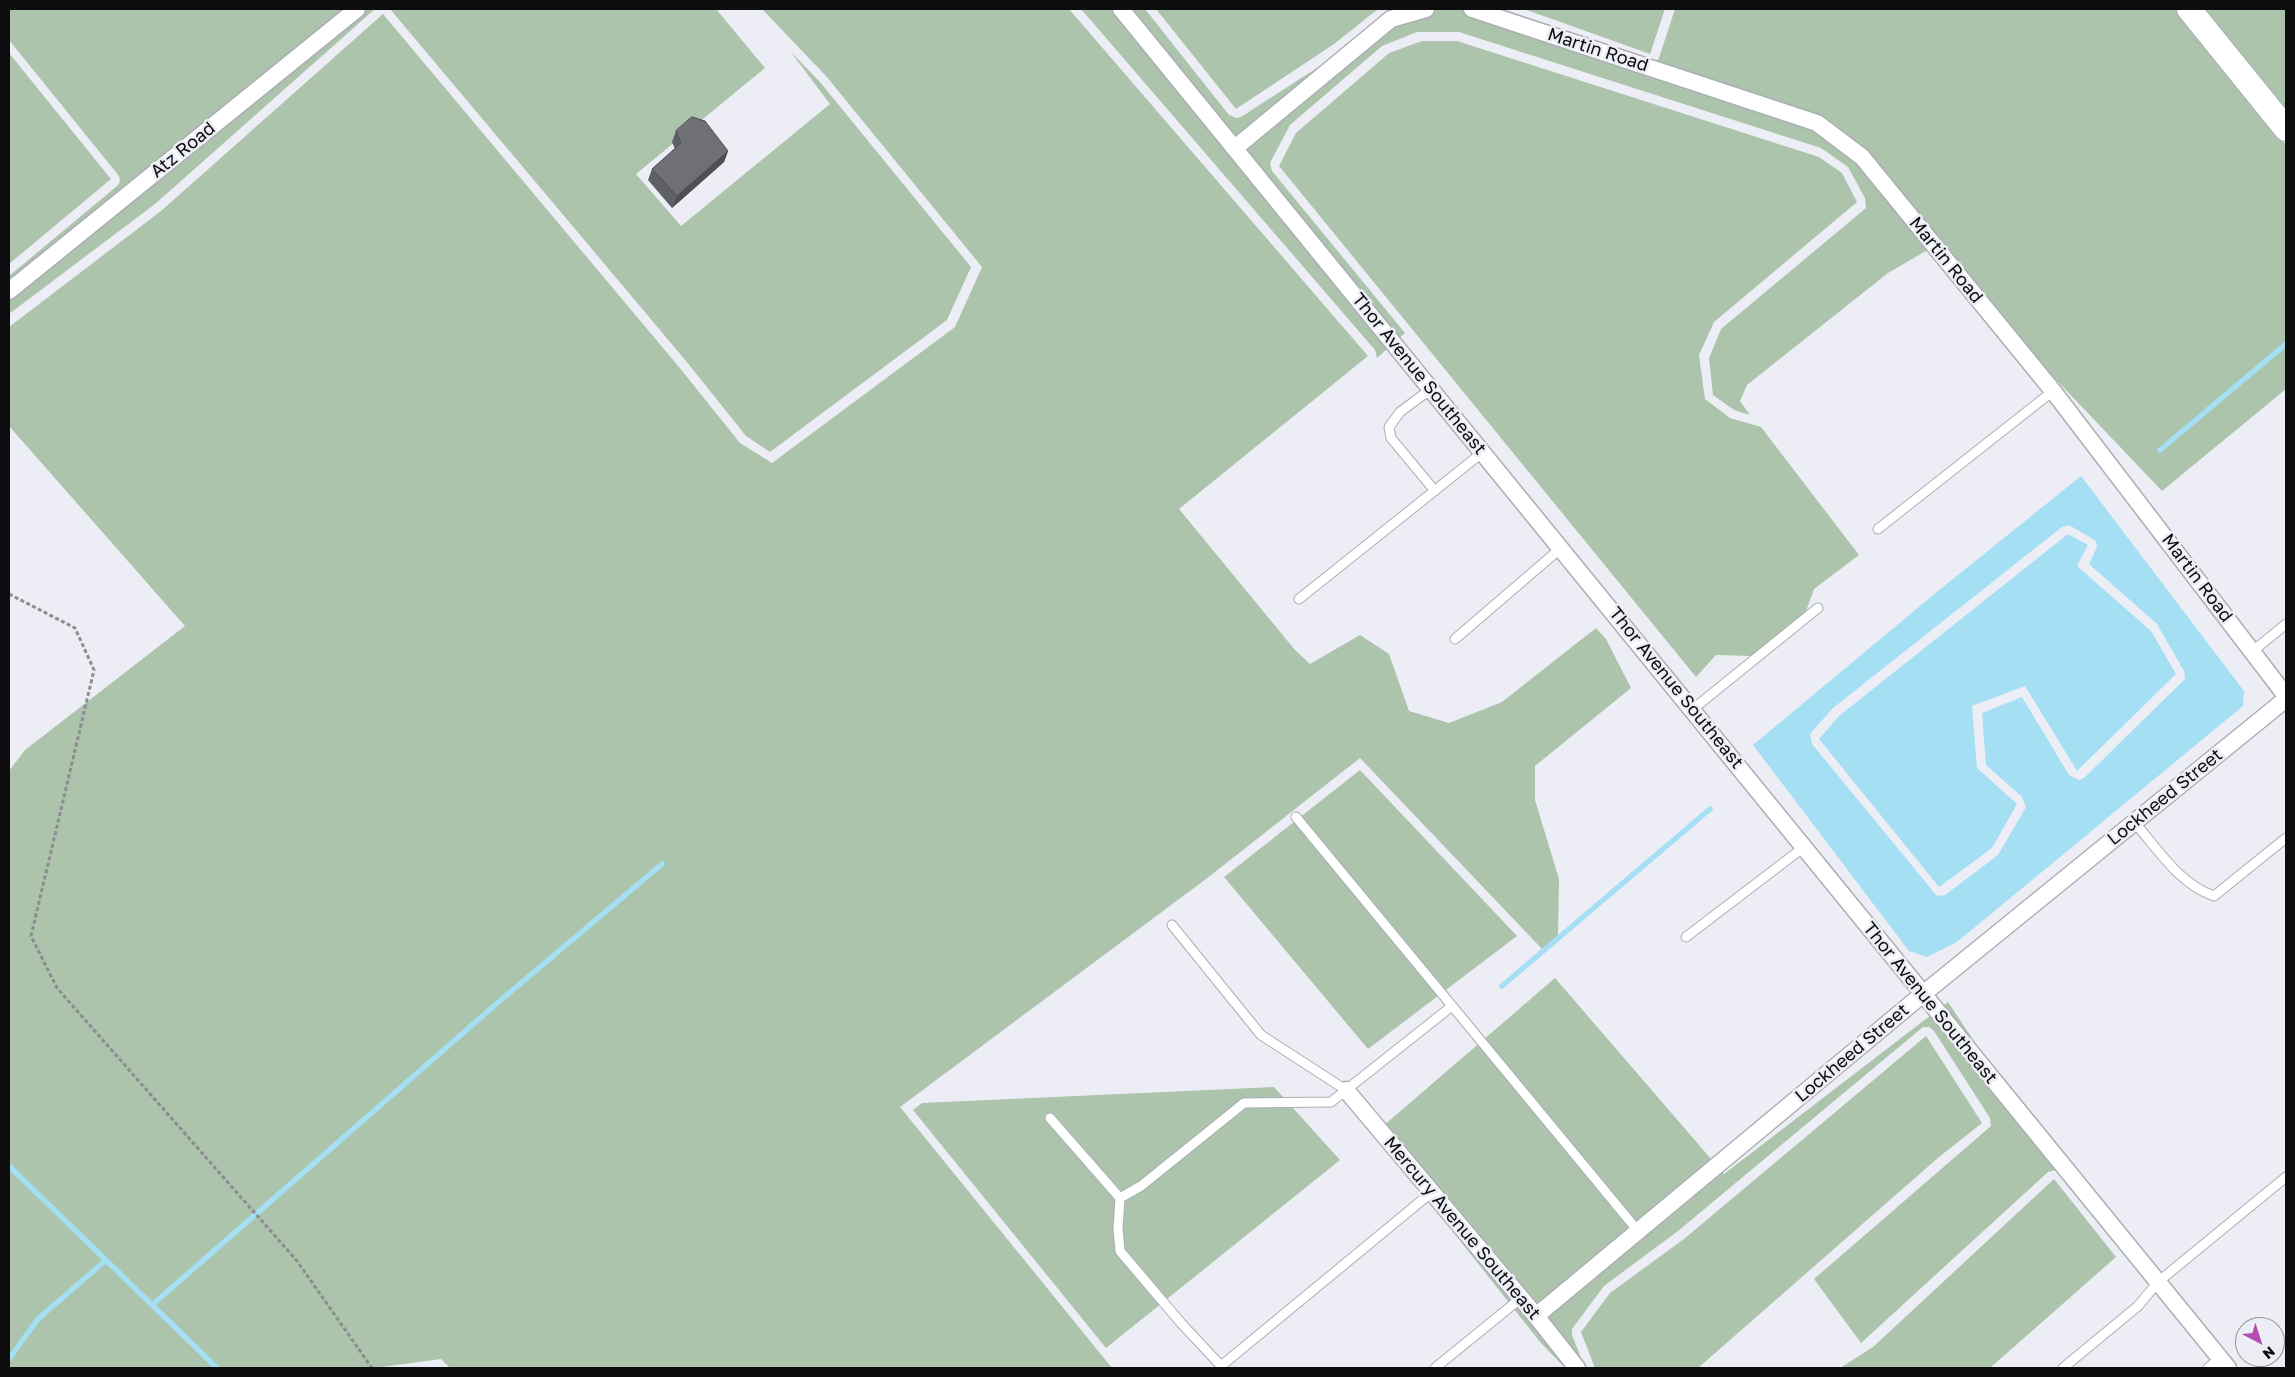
<!DOCTYPE html>
<style>
body{margin:0}
#map{position:relative;width:2295px;height:1377px;overflow:hidden;background:#edeef5;font-family:"Golos Text",sans-serif}
canvas{display:block}
.frame{position:absolute;inset:0;border:10px solid #0d0d10;pointer-events:none}
.north{position:absolute;left:2235px;top:1317px;width:50px;height:50px;box-sizing:border-box;background:#edeef5;border:1px solid #939499;border-radius:50%;rotate:140deg;font-size:14px;font-weight:700;line-height:20px;text-align:center;color:#0d0d10}
.north::after{content:'';display:block;margin:auto;width:18px;height:22px;background:#b34eb3;clip-path:polygon(50% 0,100% 100%,50% 72%,0 100%)}
</style>
<div id="map">
<canvas width="2295" height="1377"></canvas>
<div class="frame"></div>
<div class="north">N</div>
</div>
<script>
const ctx = document.querySelector('canvas').getContext('2d');
ctx.lineJoin = 'round';
function fill(path, color) { ctx.fillStyle = color; ctx.fill(path, 'evenodd'); }
function trace(path, color, width, dash) { ctx.strokeStyle = color; ctx.lineWidth = width; ctx.lineCap = dash ? 'butt' : 'round'; ctx.setLineDash(dash || []); ctx.stroke(path); }
function label(font, color, halo, rows, align = 'center') {
  ctx.font = font + ' "Golos Text",sans-serif'; ctx.lineWidth = 5; ctx.setLineDash([]); ctx.textBaseline = 'middle'; ctx.strokeStyle = halo; ctx.fillStyle = color; for (const [text, x, y, turn = 0] of rows) {
    ctx.save(); ctx.translate(x, y); ctx.rotate((+turn || 0) * Math.PI / 180); ctx.textAlign = isNaN(turn) ? turn : align; if (halo) ctx.strokeText(text, 0, 0); ctx.fillText(text, 0, 0); ctx.restore();
  }
}
const green = new Path2D(`
 M9 9H375L155 204 9 314V276L117 186 120 182 119 176 9 40Z
 M390 9H716L765 68 636 174 681 226 830 104 790 51 820 82 971 267 947 320 770 452 746 436 686 361Z
 M762 9H1069L1368 356 1179 509 1295 650 1310 664 1360 635 1389 654 1409 711 1449 723 1502 702 1596 628 1606 639 1631 688 1535 766V800L1559 879 1558 936 1543 950 1360 758 1206 879 900 1107 1112 1368H450L441 1359 374 1368H9V771L25 750 185 626 9 426V327L161 211 383 14 679 367 740 443 772 463 955 327 982 267 826 76Z
 M1081 9H1145L1229 115 1236 118 1241 117 1340 53 1394 9H1497L1656 62 1659 58 1675 9H2176L2286 145V389L2162 491 2044 367 1938 244 1888 273 1747 385 1740 401 1750 415 1734 410 1713 395 1709 358 1721 329 1866 208 1865 198 1848 167 1821 148 1459 32H1417L1382 46 1290 125 1270 163 1272 171 1405 333 1377 358 1375 350Z
 M1156 9H1378L1334 44 1236 109Z
 M1524 9H1665L1650 54Z
 M2202 9H2286V112Z
 M1422 41H1457L1819 157 1842 173 1857 202 1714 322 1699 355 1705 399 1730 418 1761 427 1859 555 1814 589 1800 628 1752 656 1716 655 1696 677 1279 166 1296 133 1389 53Z
 M9 53 111 179 9 264Z
 M1360 770 1517 936 1368 1049 1224 877Z
 M1555 978 1724 1174 1948 1002 2066 1179 2056 1170 2048 1172 1861 1343 1814 1279 1991 1126 1990 1118 1934 1031 1929 1027H1923L1678 1231 1604 1286 1572 1329V1335L1585 1368H1565L1540 1342 1375 1133Z
 M1926 1036 1982 1123 1939 1157 1698 1368H1595L1581 1332 1610 1293 1684 1239Z
 M1274 1087 1340 1160 1106 1348 913 1110 922 1103Z
 M2054 1179 2116 1257 1990 1368H1840L1873 1347Z`);
const water = new Path2D(`
 M2081 476 2244 691 2243 706 1957 942 1927 957 1909 951 1753 745 1938 591ZM2069 525 2096 541 2097 547 2089 564 2157 624 2184 671 2185 679 2084 778 2079 780 2069 775 2022 697 1982 713 1986 765 2022 797 2026 807 1998 855 1945 895 1937 896 1812 744 1810 734 1833 708 2062 527Z
 M2068 534 2088 545 2077 566 2151 631 2176 674 2077 771 2025 686 1972 706 1977 768 2017 804 1992 848 1939 887 1819 739 1839 716Z`);
const stream = new Path2D(`
 M2160 450 2286 344
 M1502 986 1710 809
 M9 1166 217 1368
 M152 1305 495 1005 662 864
 M9 1359 38 1319 106 1260`);
const path = new Path2D(`
 M9 594 75 628 94 670 31 936 57 988 297 1261 372 1368`);
const lane = new Path2D(`
 M1431 389 1400 412 1389 427 1391 438 1435 491
 M1878 529 2053 391
 M1299 599 1483 452
 M1455 639 1561 548
 M2253 651 2286 624
 M1693 709 1818 608
 M1296 817 1638 1231
 M2134 822C2158 849 2179 884 2214 896L2286 838
 M1172 925 1261 1035 1346 1090
 M1686 937 1804 847
 M1050 1118 1120 1198 1141 1186 1244 1103 1331 1102 1452 1006
 M1120 1198 1118 1229 1120 1251 1181 1323 1223 1368
 M1221 1366 1432 1192
 M1435 1368 1521 1298
 M2063 1368 2138 1306 2158 1282 2286 1177
 M2208 1368 2220 1358`);
const street = new Path2D(`
 M1121 9 2228 1368
 M1472 9 1817 123 1862 157 2053 391 2286 696
 M1235 148 1391 19 1426 9
 M9 291 357 9
 M1346 1090 1536 1316 1577 1368
 M1536 1316 1923 994 2286 699`);
const secondary = new Path2D(`
 M2189 9 2286 129`);
const wall = new Path2D(`
 M676 131 728 151 724 162 672 208 648 180 652 169 675 149 672 142Z`);
const shadedWall = new Path2D(`
 M728 151 724 162 672 208 677 196Z`);
const building = new Path2D(`
 M692 117 705 121 728 151 677 196 652 169 681 143 676 131Z`);
const streetNames = [
 ["Martin Road",1598,50,18],
 ["Atz Road",183,150,-39],
 ["Martin Road",1946,260,51],
 ["Thor Avenue Southeast",1419,374,51],
 ["Martin Road",2197,578,53],
 ["Thor Avenue Southeast",1676,688,51],
 ["Lockheed Street",2165,797,-39],
 ["Thor Avenue Southeast",1930,1003,51],
 ["Lockheed Street",1852,1053,-40],
 ["Mercury Avenue Southeast",1462,1228,50]
];
fill(green, '#acc3ac');
fill(water, '#a5dff3');
trace(stream, '#a5dff3', 5.5);
trace(lane, '#acaeb4', 11);
trace(street, '#acaeb4', 19);
trace(secondary, '#acaeb4', 26);
trace(path, '#8c8d92', 3, [4, 2.5]);
trace(lane, '#fff', 9);
trace(street, '#fff', 16);
trace(secondary, '#fff', 24);
fill(wall, '#5f6065');
fill(shadedWall, '#4e4e53');
fill(building, '#6f7076');
trace(building, '#4e4e53', 1);
label('18px', '#0d0d10', '#edeef5', streetNames);
</script>
